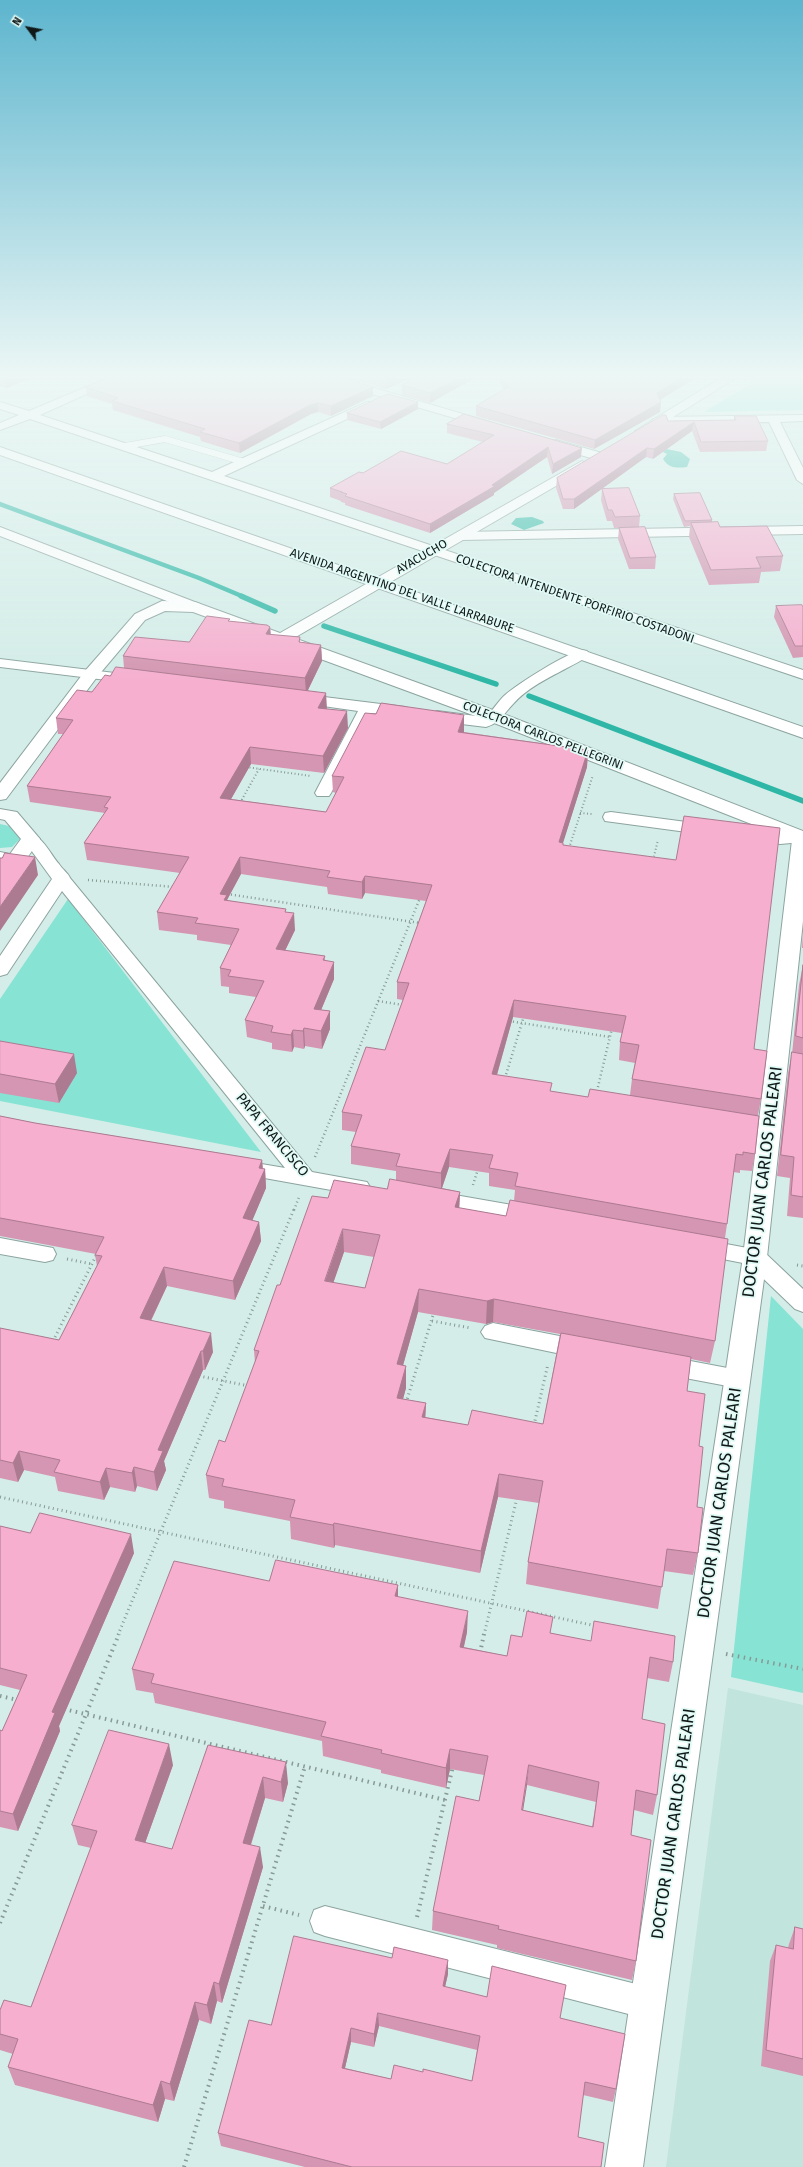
<!DOCTYPE html>
<style>
body{margin:0}
#map{position:relative;width:803px;height:2167px;overflow:hidden;background:#d4ede8;font-family:"Fira Sans",sans-serif}
canvas{display:block}
.north{position:absolute;left:8px;top:8px;width:40px;height:40px;-webkit-text-stroke:3px #e1faf5;paint-order:stroke;rotate:302deg;font-size:11px;font-weight:700;line-height:16px;text-align:center;color:#101918}
.north::after{content:'';display:block;margin:auto;width:14px;height:18px;background:#101918;clip-path:polygon(50% 0,100% 100%,50% 72%,0 100%)}
</style>
<div id="map">
<canvas width="803" height="2167"></canvas>
<div class="north">N</div>
</div>
<script>
const ctx = document.querySelector('canvas').getContext('2d');
ctx.lineJoin = 'round';
function fill(path, color) { ctx.fillStyle = color; ctx.fill(path, 'evenodd'); }
function trace(path, color, width, dash) { ctx.strokeStyle = color; ctx.lineWidth = width; ctx.lineCap = dash ? 'butt' : 'round'; ctx.setLineDash(dash || []); ctx.stroke(path); }
function label(font, color, halo, rows, align = 'center') {
  ctx.font = font + ' "Fira Sans",sans-serif'; ctx.lineWidth = 3.5; ctx.setLineDash([]); ctx.textBaseline = 'middle'; ctx.strokeStyle = halo; ctx.fillStyle = color; for (const [text, x, y, turn = 0] of rows) {
    ctx.save(); ctx.translate(x, y); ctx.rotate((+turn || 0) * Math.PI / 180); ctx.textAlign = isNaN(turn) ? turn : align; if (halo) ctx.strokeText(text, 0, 0); ctx.fillText(text, 0, 0); ctx.restore();
  }
}
const built = new Path2D(`
 M728 1688 803 1705V2167H666Z`);
const green = new Path2D(`
 M758 379H803V410L704 412Z
 M0 824 9 826 20 839 12 847 0 848Z
 M68 899 261 1152 0 1101V999Z
 M771 1296 803 1329V1693L731 1677Z`);
const forest = new Path2D(`
 M657 447 681 452 690 459 687 467C678 468 669 469 663 459L667 454 657 449Z
 M532 517 543 521 544 523 524 530 511 524 516 518Z`);
const streamFar1 = new Path2D(`
 M0 504 199 578 244 597`);
const stream = new Path2D(`
 M241 596 275 611
 M324 626 496 684
 M529 696 803 801`);
const pathFar3 = new Path2D(`
 M246 767 311 776
 M240 803 259 769
 M580 813 592 814
 M569 848 593 775
 M653 860 658 840`);
const pathFar2 = new Path2D(`
 M88 880 175 887
 M227 894 420 923
 M378 1001 403 1005
 M509 1021 610 1037
 M505 1078 524 1016
 M597 1091 612 1028
 M315 1157 420 898
 M473 1185 478 1169
 M294 1210 299 1197`);
const pathFar1 = new Path2D(`
 M67 1259 92 1264
 M797 1265 803 1266
 M432 1321 471 1328
 M53 1341 97 1254
 M199 1376 249 1386
 M406 1403 434 1312
 M534 1425 548 1364
 M0 1497 596 1626
 M118 1635 294 1209
 M484 1635 517 1498`);
const path = new Path2D(`
 M480 1653 484 1634
 M726 1654 803 1669
 M0 1696 18 1700
 M64 1709 445 1800
 M263 1906 299 1915
 M417 1917 453 1766
 M0 1923 119 1634
 M184 2167 305 1766`);
const lane = new Path2D(`
 M125 446 165 439 244 462`);
const street = new Path2D(`
 M105 379H120L40 415 212 472 367 402H375L377 404 375 406 224 476 803 670V679L30 419 0 430V423L19 415 0 409V402L29 411Z
 M326 379H344L490 422 492 424 486 427 482 426 327 381Z
 M803 415V421L780 422 803 468V484L797 480 769 422 658 423 652 420 658 417Z
 M556 440 602 453 604 456 598 460 552 447 550 444 552 441Z
 M803 526V534L460 540 453 536 460 532Z
 M0 527 200 604 202 607 200 610H190L0 536Z
 M582 650 587 651 589 654 587 657C564 671 532 683 514 703 504 713 500 723 486 727L437 721 432 719 429 716 432 713 437 711 484 717C493 712 497 702 505 695 519 683 565 654 582 650Z
 M0 659 131 675 136 676 138 679 136 682 131 683 0 667Z
 M300 694 405 707 410 709 413 712 410 715 405 717 372 713 331 793 329 796H317L315 793 358 711 295 702 292 699 295 696Z
 M611 812 709 825 715 826 717 830 715 834 709 835 605 821 603 817 605 813Z
 M753 830 780 834 802 832 803 842 780 844 747 839 745 835 747 831Z
 M31 834C43 837 51 855 59 864 62 869 69 874 70 878L312 1172 367 1182 370 1187 367 1192 359 1195 231 1172 227 1167 231 1162 238 1160 285 1168 62 891 7 974 0 976V956L52 879 23 839 25 835Z
 M432 1191 535 1209 543 1211 546 1217 543 1223 535 1225 424 1204 421 1199 424 1194Z
 M0 1238 53 1248 56 1254 53 1260 45 1262 0 1254Z
 M700 1239 763 1251 803 1289V1312L795 1309 748 1264 692 1253 689 1247 692 1241Z
 M493 1323 585 1341 593 1344 597 1350 593 1356 585 1359 485 1338 481 1332 485 1326Z
 M664 1356 738 1370 746 1372 750 1379 746 1386 738 1388 664 1374 656 1372 652 1365 656 1358Z
 M325 1906 648 1987 659 1992 664 2003 659 2014 648 2019 325 1936 314 1932 310 1921 314 1910Z`);
const secondary = new Path2D(`
 M719 379H734L646 434H636L635 431Z
 M582 461 589 465 587 468 294 638 501 713 803 831V921L767 1257 643 2167H605L743 1257 792 840 489 721 193 612 165 611 145 620 97 677 6 799 0 800V783L85 671 135 614 162 601 195 602 280 633Z
 M0 809 17 812 40 839C26 859 26 867 0 864V852L10 854 21 839 5 820 0 819Z`);
const highway = new Path2D(`
 M0 447 803 727V738L0 455Z`);
const wall = new Path2D(`
 M0 379H28L7 388 0 386Z
 M350 379H409L386 389Z
 M413 379H473L430 403 402 395V385Z
 M498 379H694L660 400 661 402 660 412 594 449 476 416V406L504 390Z
 M86 387H373V396L331 416 318 412 311 414 240 453 201 441 200 437 113 410 112 404 87 396Z
 M418 409 381 429 347 420V413Z
 M464 414 581 457 552 474 547 457 494 493V495L430 533 345 505V503L341 502V501L330 497V488L363 473 447 464 483 442 447 433V424Z
 M734 416 768 441 766 451 700 452 692 431 653 459 646 457 574 509H563L556 488 557 478 668 421 734 420Z
 M602 489 640 516 639 527 656 557 655 569H629L618 539 619 528H614L612 521H607L601 500Z
 M674 494 712 520V522L720 527 783 556 780 571 761 572 759 583 709 585 689 537 690 526 684 527 673 499Z
 M776 606 803 607V657L793 658 774 617Z
 M230 621 270 627 271 635 300 637V642L321 645 322 661 308 690 327 709 348 728 324 773 251 764 231 799 326 812 336 793 333 792 332 776 464 732 588 750 587 767 563 842V845L754 1049 761 1099 758 1115 755 1154 752 1171 740 1170V1173L733 1172 727 1224 725 1238 715 1341 710 1363 691 1359 687 1391 699 1446 697 1507 698 1553 693 1575 664 1571 658 1609 526 1584 528 1562 539 1503 498 1497 480 1573 335 1545 334 1548 291 1539 290 1521 224 1508V1501L209 1498 206 1475 225 1442 255 1363 254 1350 280 1285 328 1198 387 1189 396 1180V1171L351 1164V1146L356 1132 342 1130V1112L385 1050 403 1000 397 999V982L426 901 365 893 362 899 328 894 327 887 241 874 227 900 286 912 295 930 285 951 325 956V960L334 979 321 1010 330 1011V1029L322 1049 305 1046 304 1049 294 1047 292 1052 272 1049V1043L247 1037 245 1020 256 997 229 993V987L221 986 220 968 231 945 197 940V935L159 930 157 912 180 873 87 860 84 843 105 813 30 802 27 786 63 734H58L56 718 92 692 110 676 124 668 123 656 189 642ZM513 1017 622 1033 620 1042 619 1060 635 1063 632 1079 630 1095 588 1097 551 1092 497 1075ZM449 1167 489 1173V1186L515 1190 514 1201 506 1216 459 1208 460 1192 442 1188ZM344 1252 374 1257 365 1288 333 1283ZM418 1312 486 1324 493 1322 560 1334 543 1424 468 1425 425 1417 426 1403 403 1399 406 1388 403 1365Z
 M803 934V948H802Z
 M803 965V1218L787 1216 790 1178 777 1176 788 1073 792 1054 799 985Z
 M0 1041 77 1073 59 1103 0 1093Z
 M0 1116 35 1123 262 1160 263 1169H265L266 1188 252 1220 259 1222 261 1241 235 1300 167 1286 151 1321 213 1352 205 1370H203L164 1461 166 1470 157 1491 137 1486 135 1492 110 1487 104 1500 58 1491 55 1477 24 1470 18 1482 0 1478V1328L59 1340 97 1266 95 1255 96 1254 0 1236Z
 M0 1526 30 1533 134 1553 59 1726 60 1731 18 1831 0 1827V1730L2 1731 20 1690 0 1685Z
 M269 1581 398 1585V1597L467 1632 464 1647 507 1656 522 1637 551 1633 673 1662 669 1682 647 1678 642 1719 657 1795 653 1815 634 1810 631 1835 636 1961 632 1980 497 1948V1945L432 1930 433 1911 479 1801 484 1775 450 1769 446 1788 381 1773V1770L323 1756 322 1741 155 1703 153 1693 136 1690 132 1669ZM527 1785 596 1802 592 1827 523 1810Z
 M208 1745 288 1783 283 1802 265 1798 251 1845 263 1867 222 2003 217 2001 211 2024 199 2020 174 2101 165 2099 158 2122 15 2085 8 2067 13 2054 0 2050V2010L31 2007 91 1848 78 1845 72 1825 173 1765 145 1843 172 1849Z
 M795 1927 803 1929V2076L761 2066 770 1961 776 1945 788 1948 789 1944Z
 M448 1974 445 1987 560 2018 616 2089 613 2102 583 2095 578 2137 601 2167H305L221 2146 218 2133 271 2025ZM379 2026 477 2050 472 2081 423 2072 391 2079 345 2068 351 2042 374 2047Z`);
const shadedWall = new Path2D(`
 M6 379H28L7 388Z
 M388 379H409L386 389V380Z
 M457 379H473L430 403V393Z
 M680 379H694L656 402 657 393Z
 M373 387V396L331 416V406Z
 M418 402V409L381 429 380 422Z
 M661 402 660 412 594 449 595 440Z
 M318 403V412L311 414 240 453 239 443 310 405Z
 M694 422 692 431 653 459 654 449Z
 M548 447 547 457 494 493V495L430 533V524L492 485Z
 M582 448 581 457 552 474 553 464Z
 M647 448 646 457 574 509V499Z
 M270 627 271 642 266 634Z
 M321 645 322 661 306 694 305 678Z
 M326 693 327 709 318 708Z
 M347 711 348 728 324 773 323 756Z
 M464 715V732L457 748 458 732Z
 M250 747 251 764 222 815 220 798Z
 M588 750 587 767 558 859 559 842Z
 M35 857 38 875 0 931V907Z
 M240 857 241 874 227 900 228 912 220 894Z
 M365 876V893L362 899V882Z
 M294 913 295 930 277 967 276 949Z
 M334 962V979L314 1027V1009Z
 M514 1000 513 1017 492 1092V1074Z
 M330 1011V1029L322 1049 321 1031Z
 M304 1028 305 1046 304 1049 303 1031Z
 M293 1030 294 1047 292 1052 291 1035Z
 M74 1054 77 1073 59 1103 55 1084Z
 M450 1149 449 1167 441 1191V1173Z
 M262 1160 263 1173 265 1169 266 1188 245 1238 243 1218 259 1168Z
 M460 1192 459 1214 455 1207Z
 M259 1222 261 1241 235 1300 233 1281Z
 M343 1229 344 1252 326 1304 325 1281Z
 M164 1267 167 1286 143 1337 140 1318Z
 M419 1289 418 1312 397 1387V1364Z
 M494 1299 493 1322 486 1324 487 1301Z
 M211 1333 213 1352 205 1370 203 1351Z
 M201 1351 203 1370 164 1461 166 1470 157 1491 154 1472 158 1450Z
 M406 1366V1388L397 1421V1398Z
 M426 1403 425 1426 422 1417Z
 M19 1451 24 1470 18 1482 13 1463Z
 M134 1467 137 1486 135 1492 132 1473Z
 M106 1468 110 1487 104 1500 100 1482Z
 M499 1474 498 1497 480 1573 481 1551Z
 M334 1523 335 1545 334 1548 333 1525Z
 M131 1534 134 1553 59 1726 60 1731 18 1831 13 1814 52 1712Z
 M398 1585V1607L395 1596Z
 M468 1611 467 1632 459 1668 460 1647Z
 M169 1744 173 1765 139 1860 135 1840Z
 M450 1749V1769L446 1788V1768Z
 M286 1762 288 1783 283 1802 281 1782Z
 M529 1765 527 1785 520 1830 522 1810Z
 M263 1777 265 1798 245 1863 243 1843Z
 M260 1847 263 1867 222 2003 219 1984Z
 M448 1960V1974L442 2000 443 1986Z
 M214 1982 217 2001 211 2024 207 2005Z
 M195 2002 199 2020 174 2101 170 2084Z
 M378 2013 379 2026 374 2047V2034Z
 M351 2028V2042L342 2081V2068Z
 M161 2081 165 2099 158 2122 153 2105Z`);
const building = new Path2D(`
 M105 379H346L373 387 331 406 318 403 310 405 239 443 200 432 205 429 112 401 118 398 86 387Z
 M413 379H457L430 393 402 385Z
 M504 379H680L657 393 661 402 595 440 476 406 508 387Z
 M388 394 418 402 380 422 347 413Z
 M464 414 582 448 553 464 548 447 492 485 495 486 430 524 345 496 347 494 341 492H342L330 488 359 472 363 473 401 451 447 464 494 435 447 424Z
 M663 415H666L668 421 736 420 734 416H756L768 441 701 442 694 422 654 449 647 448 574 499H563L557 478Z
 M629 488 640 516 615 517 612 510H608L602 489Z
 M700 493 712 520 685 521 674 494Z
 M718 522 720 527 767 526 783 556 756 557 761 568 711 570 691 523Z
 M645 527 656 557 630 558 619 528Z
 M802 605 803 607V646H795L776 606Z
 M207 616 230 619 228 621 267 625 270 627 266 634 300 637 299 642 321 645 305 678 123 656 135 637 189 642Z
 M116 667 326 693 318 708 347 711 323 756 250 747 220 798 326 812 344 777 332 776 365 713 376 714 381 703 464 715 458 732 588 750 559 842 563 843V845L676 860 684 816 780 828 754 1049 767 1051 761 1099 632 1079 639 1045 620 1042 626 1016 514 1000 492 1074 552 1083 550 1091 588 1097 590 1089 759 1116 755 1154 743 1152V1155L736 1154 727 1224 515 1186 518 1173 489 1168 493 1155 450 1149 441 1173 396 1166 400 1154 351 1146 362 1115 342 1112 366 1047 385 1050 409 983 397 982 432 885 365 876 362 882 327 877 330 871 240 857 220 894 227 895 224 900 286 909 285 912 294 913 276 949 325 956 323 960 334 962 314 1009 330 1011 321 1031 304 1028 303 1031 293 1030 291 1035 271 1032 273 1026 245 1020 264 981 228 976 231 970 220 968 239 929 195 923 198 918 157 912 189 857 84 843 108 808 104 807 111 797 27 786 73 720 56 718 77 690 92 692 105 675 110 676Z
 M5 853 35 857 0 907V858H2Z
 M803 965V1038L796 1036Z
 M0 1041 74 1054 55 1084 0 1074Z
 M792 1052 803 1054V1197L791 1195 794 1157 781 1155Z
 M0 1116 35 1123 262 1160 259 1168 265 1169 243 1218 259 1222 233 1281 164 1267 140 1318 211 1333 203 1351H201L158 1450 163 1451 154 1472 134 1467 132 1473 106 1468 100 1482 54 1472 60 1460 19 1451 13 1463 0 1460V1328L59 1340 102 1256 95 1255 104 1237 0 1218Z
 M390 1179 460 1192 455 1207 506 1216 510 1200 728 1239 715 1341 494 1299 487 1301 419 1289 397 1364 406 1366 397 1398 426 1403 422 1417 468 1425 472 1410 543 1424 561 1333 691 1357 687 1391 705 1394 699 1446 703 1447 697 1507 703 1508 698 1553 667 1549 662 1587 528 1562 543 1481 499 1474 481 1551 334 1523 333 1525 290 1517 295 1500 222 1486 224 1479 206 1475 219 1440 225 1442 259 1351 254 1350 277 1285H280L312 1196 328 1198 334 1180 387 1189ZM343 1229 380 1235 365 1288 325 1281Z
 M40 1513 131 1534 52 1712 55 1713 13 1814 0 1811V1730L2 1731 27 1675 0 1668V1526L30 1533Z
 M276 1560 398 1585 395 1596 468 1611 460 1647 507 1656 511 1635 522 1637 527 1611 553 1617 550 1633 591 1641 594 1621 675 1636 673 1662 650 1657 642 1719 665 1724 657 1795 636 1790 631 1835 651 1840 636 1961 498 1929 499 1926 433 1911 456 1796 479 1801 488 1756 450 1749 446 1768 381 1753 382 1750 321 1736 326 1722 151 1683 154 1674 132 1669 174 1561 269 1581ZM529 1765 599 1782 593 1827 522 1810Z
 M109 1730 169 1744 135 1840 172 1849 208 1745 286 1762 281 1782 263 1777 243 1843 260 1847 219 1984 214 1982 207 2005 195 2002 170 2084 161 2081 153 2105 8 2067 18 2039 0 2034V2010L4 2000 31 2007 97 1831 72 1825Z
 M795 1927 803 1929V2059L766 2050 776 1945 793 1949Z
 M294 1936 392 1958 394 1947 448 1960 443 1986 487 1997 492 1966 566 1985 560 2018 625 2034 616 2089 585 2082 578 2137 604 2143 601 2167H352L218 2133 249 2020 271 2025ZM378 2013 480 2036 472 2081 423 2069V2072L394 2065 391 2079 342 2068 351 2028 374 2034Z`);
const farStreetnames = [
 ["AYACUCHO",422,557,-30],
 ["AVENIDA ARGENTINO DEL VALLE LARRABURE",402,591,19],
 ["COLECTORA INTENDENTE PORFIRIO COSTADONI",575,599,19],
 ["COLECTORA CARLOS PELLEGRINI",543,736,21]
];
const streetNames = [
 ["PAPA FRANCISCO",272,1135,50]
];
const nearStreetnames = [
 ["DOCTOR JUAN CARLOS PALEARI",763,1182,-83],
 ["DOCTOR JUAN CARLOS PALEARI",720,1503,-82],
 ["DOCTOR JUAN CARLOS PALEARI",674,1824,-82]
];
fill(built, '#c1e4dd');
fill(green, '#87e3d4');
fill(forest, '#36bbaa');
trace(streamFar1, '#2eb7a6', 4.5);
trace(stream, '#2eb7a6', 5.5);
trace(lane, '#8ca49f', 7);
trace(street, '#8ca49f', 2);
trace(secondary, '#8ca49f', 2);
trace(highway, '#8ca49f', 2);
trace(pathFar3, '#879a96', 2, [1, 2.5]);
trace(pathFar2, '#879a96', 2.5, [1, 3]);
trace(pathFar1, '#879a96', 3, [1, 3.5]);
trace(path, '#879a96', 4, [1.5, 4.5]);
trace(lane, '#fff', 6);
fill(street, '#fff');
fill(secondary, '#fff');
fill(highway, '#fff');
fill(wall, '#d496b2');
fill(shadedWall, '#ac7a91');
fill(building, '#f6afcf');
trace(building, '#ac7a91', 1);
const sky = ctx.createLinearGradient(0, 0, 0, 683);
sky.addColorStop(0, '#5db5ce');
sky.addColorStop(0.55, '#ecf7f5');
sky.addColorStop(1, '#ecf7f500');
ctx.fillStyle = sky;
ctx.fillRect(0, 0, 803, 683);
label('12px', '#101918', '#e1faf5', farStreetnames);
label('14px', '#101918', '#e1faf5', streetNames);
label('17px', '#101918', '#e1faf5', nearStreetnames);
</script>
